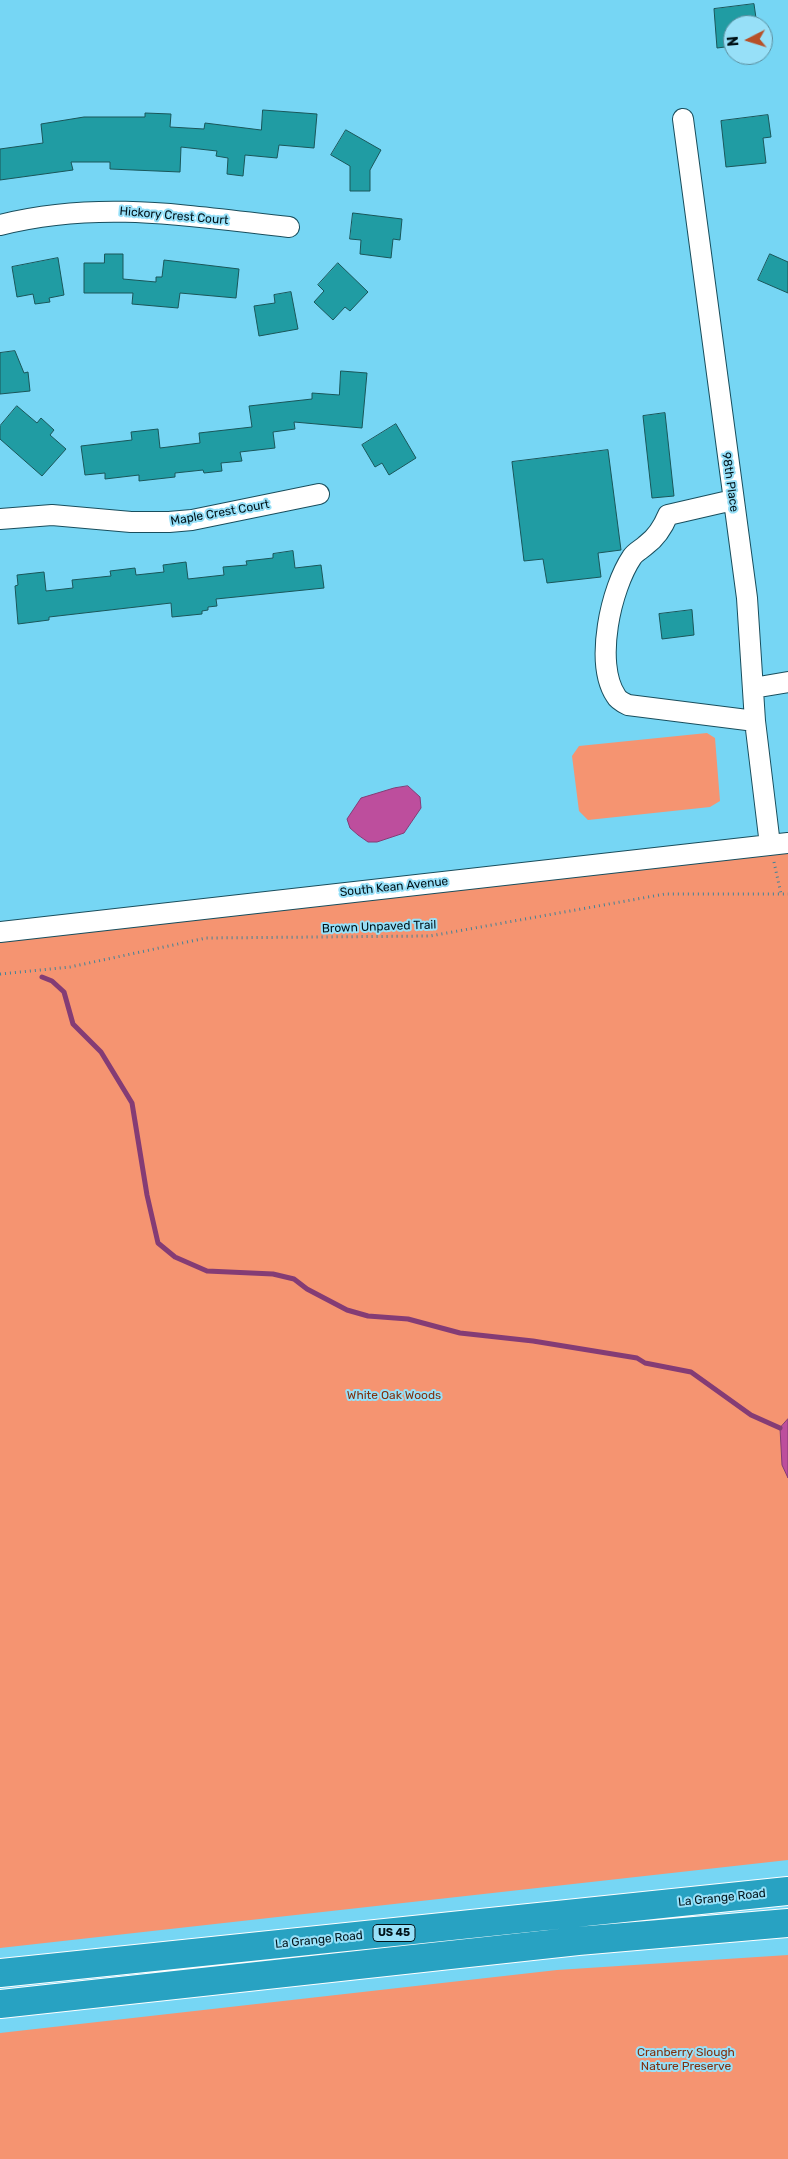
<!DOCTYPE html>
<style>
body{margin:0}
#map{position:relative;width:788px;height:2159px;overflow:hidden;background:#76d6f4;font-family:Rubik,sans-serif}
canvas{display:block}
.north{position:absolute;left:723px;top:15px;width:50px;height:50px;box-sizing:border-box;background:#97e0f8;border:1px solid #5b8e9e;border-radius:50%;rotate:265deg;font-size:14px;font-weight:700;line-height:20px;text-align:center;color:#001218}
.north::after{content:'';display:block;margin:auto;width:18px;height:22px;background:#b75028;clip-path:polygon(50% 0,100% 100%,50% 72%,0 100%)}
</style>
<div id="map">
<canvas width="788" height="2159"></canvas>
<div class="north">N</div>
</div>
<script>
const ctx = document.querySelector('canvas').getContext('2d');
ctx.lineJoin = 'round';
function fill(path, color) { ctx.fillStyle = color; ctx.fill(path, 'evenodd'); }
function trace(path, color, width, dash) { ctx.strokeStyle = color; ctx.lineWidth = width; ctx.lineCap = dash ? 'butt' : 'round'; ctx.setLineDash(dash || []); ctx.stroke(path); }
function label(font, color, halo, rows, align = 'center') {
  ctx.font = font + ' Rubik,sans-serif'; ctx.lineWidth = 4; ctx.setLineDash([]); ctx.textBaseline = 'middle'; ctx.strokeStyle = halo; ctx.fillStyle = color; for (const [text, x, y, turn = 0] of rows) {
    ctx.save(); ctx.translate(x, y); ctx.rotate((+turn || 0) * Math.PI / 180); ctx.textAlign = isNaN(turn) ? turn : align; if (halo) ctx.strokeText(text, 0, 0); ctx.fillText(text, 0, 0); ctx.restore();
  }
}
const green = new Path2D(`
 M707 733 715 738 720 801 710 807 588 820 579 811 572 756 579 746Z
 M788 843V1860L0 1948V933Z
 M788 1955V2159H0V2033L557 1970Z`);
const water = new Path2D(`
 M408 786 420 797 421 808 404 833 377 842H368L358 835 350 828 347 819 361 798 394 788Z
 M788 1419V1478L782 1465 780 1428Z`);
const stream = new Path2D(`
 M42 977 52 981 64 992 73 1024 101 1052 132 1103 147 1195 158 1243 175 1257 207 1271 273 1274 294 1279 307 1289 347 1310 368 1316 408 1319 460 1333 533 1341 637 1358 645 1363 691 1372 751 1415 780 1428`);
const building = new Path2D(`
 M754 4 757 25H733V46L717 48 714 9Z
 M263 110 317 114 314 148 279 145 277 158 245 155 243 176 227 174 228 158 216 156 217 151 181 147 180 172 110 169V162H71L73 170 0 180V149L43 143 41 124 84 117H145V113L171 114 170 127 204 129 205 123 261 130Z
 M768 115 771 137 763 138 766 163 726 167 721 121Z
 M346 130 381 150 370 170V191H350V166L331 155Z
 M353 213 402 219 400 240 393 239 391 258 360 254 361 240 350 239Z
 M105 254H123V279L156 282V277H162L164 260 239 269 236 298 180 293 178 308 132 304 133 293H84V263H104Z
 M770 254 788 262V293L758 280Z
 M58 258 64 295 49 298 50 302 35 304 33 294 17 297 12 267Z
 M338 263 368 292 350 311 345 307 333 320 314 302 324 291 318 285Z
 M291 292 298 329 259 336 254 306 275 303 274 295Z
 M15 351 24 373 28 372 30 391 0 394V353Z
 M341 371 367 373 362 428 294 422 295 429 273 432 275 448 240 452 242 461 221 463 222 471 204 473 203 470 175 473V477L139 481V475L105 479V473L85 475 81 446 132 440 131 432 158 429 160 448 200 443 199 433 252 427 249 406 312 399V393L339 395Z
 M17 406 37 423 41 418 54 430 50 435 66 449 42 476 0 439V426Z
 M665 413 674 496 652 498 643 416Z
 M396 424 416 458 389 475 382 463 375 467 362 445Z
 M608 450 621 550 598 553 601 577 547 583 543 559 524 561 512 462Z
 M293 551 295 568 321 565 324 588 216 599 217 606 208 607V610L202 611V614L172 617 171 603 49 617V620L18 624 15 586 18 585 17 575 44 572 46 591 73 588 72 580 111 576 110 571 135 568 136 575 164 572 163 565 186 562 188 579 224 575 223 567 247 565 246 561 273 558V554Z
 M692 610 694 635 662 639 659 614Z`);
const path = new Path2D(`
 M774 862 781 894
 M0 974 70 967 206 938 430 936 665 894H788`);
const minor = new Path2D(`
 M683 119 747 598 755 721 770 845
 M0 225C100 200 188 216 289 227
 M733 500 668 515C663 527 657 537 646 545 642 549 635 552 632 557 611 588 594 663 616 696 618 700 624 703 628 705L755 721
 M0 519 52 515 131 522H169L192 520 319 494
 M753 688 788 682
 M0 932 788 843`);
const highway = new Path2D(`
 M0 1973 788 1891
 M0 2004 578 1941 788 1923`);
const shields = [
 [394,1933,42]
];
const shieldNames = [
 ["US 45",394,1933]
];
const streetNames = [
 ["Hickory Crest Court",174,216,5],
 ["98th Place",730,482,82],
 ["Maple Crest Court",220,513,-10],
 ["South Kean Avenue",394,887,-6],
 ["Brown Unpaved Trail",379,927,-2],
 ["La Grange Road",722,1898,-6],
 ["La Grange Road",319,1940,-6]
];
const parkNames = [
 ["White Oak Woods",394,1396],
 ["Cranberry Slough",686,2053],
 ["Nature Preserve",686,2067]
];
fill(green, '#f59471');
fill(water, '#bd4e9d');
trace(water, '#843c75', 1);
trace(stream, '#843c75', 5);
fill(building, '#209ca3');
trace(building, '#1a5659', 1);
trace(minor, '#194e5d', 22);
trace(highway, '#fff', 30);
trace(path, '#448296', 3, [1, 4]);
trace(minor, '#fff', 20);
trace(highway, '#28a2c2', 28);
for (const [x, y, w] of shields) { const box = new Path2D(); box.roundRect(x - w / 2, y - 8.5, w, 17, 4); ctx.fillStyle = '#97e0f8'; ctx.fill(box); trace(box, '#001218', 1); }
label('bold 11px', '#001218', null, shieldNames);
label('12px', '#001218', '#97e0f8', streetNames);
label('12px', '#80300e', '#97e0f8', parkNames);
</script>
